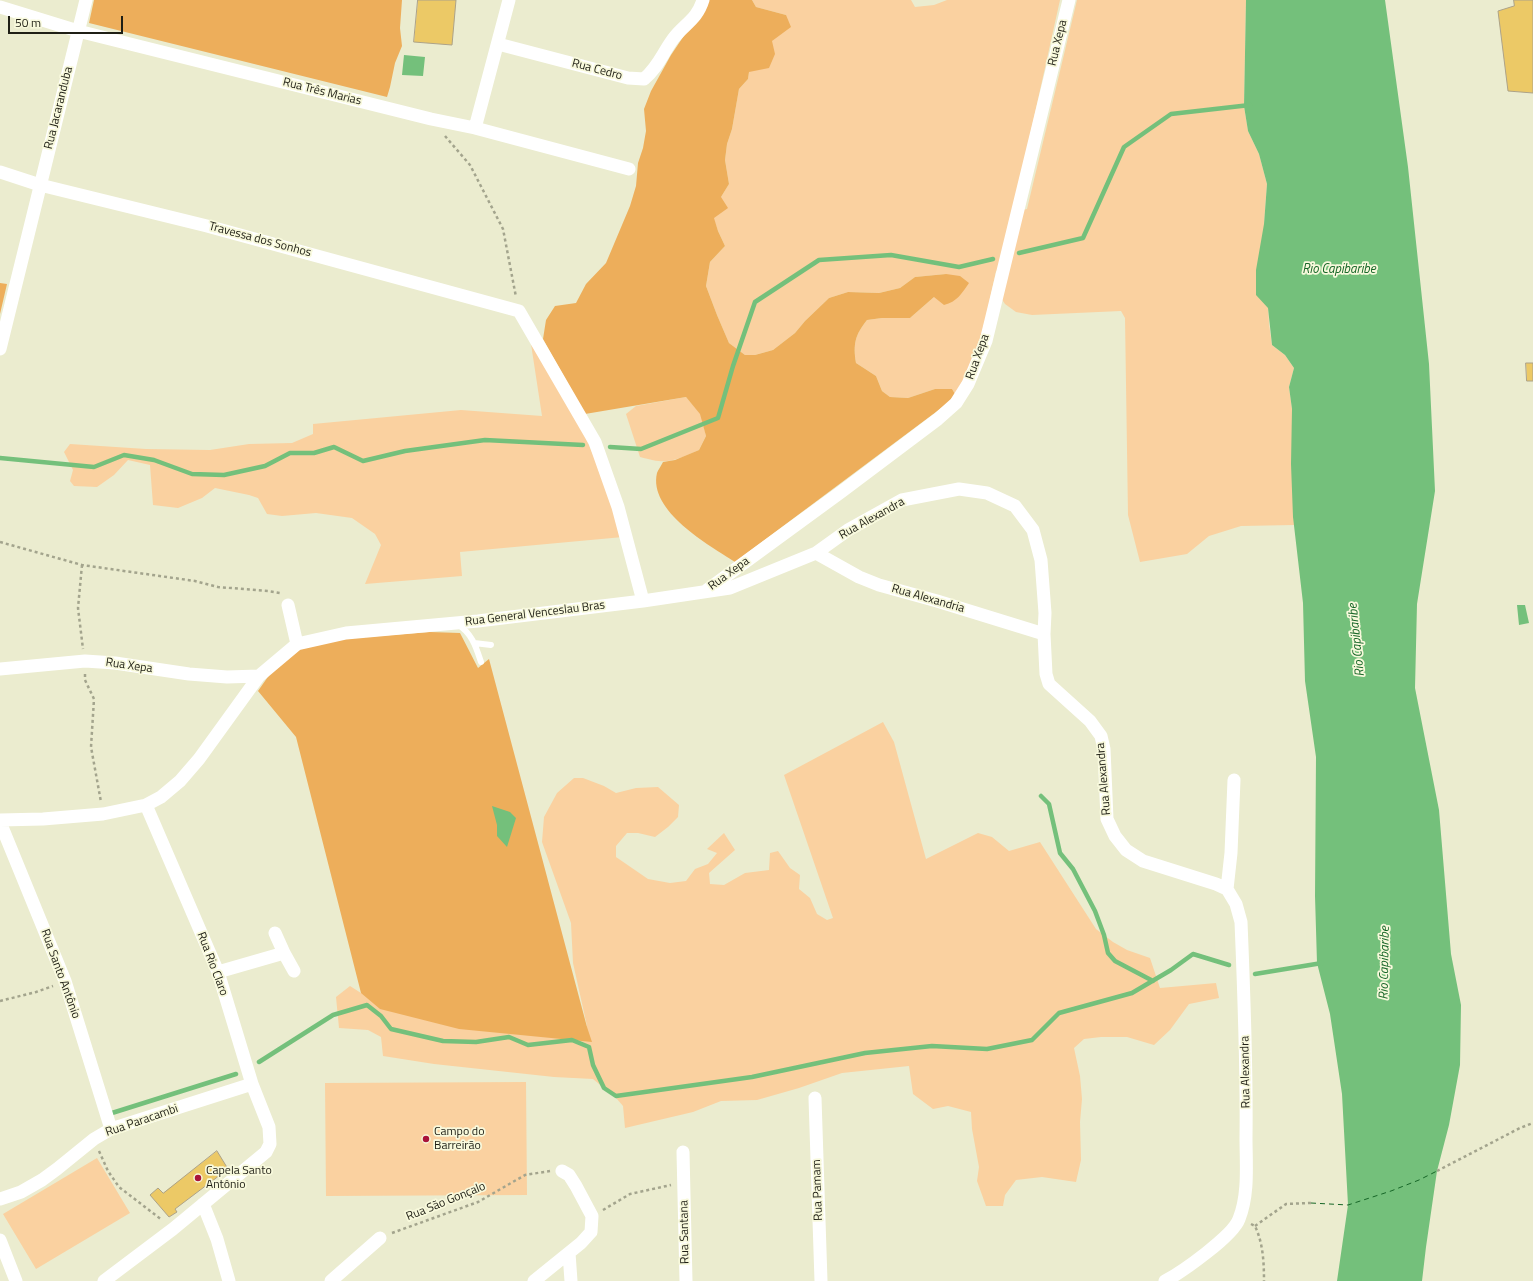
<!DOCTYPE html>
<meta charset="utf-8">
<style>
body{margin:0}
#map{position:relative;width:1533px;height:1281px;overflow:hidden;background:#ebeccf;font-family:"Titillium Web",sans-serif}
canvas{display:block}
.scale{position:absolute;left:8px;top:16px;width:115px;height:18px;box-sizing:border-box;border:2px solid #1f1f15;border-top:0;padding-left:5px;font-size:12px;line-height:14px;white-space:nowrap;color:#1f1f15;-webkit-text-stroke:3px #f8f9dc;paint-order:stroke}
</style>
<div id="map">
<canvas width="1533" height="1281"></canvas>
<div class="scale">50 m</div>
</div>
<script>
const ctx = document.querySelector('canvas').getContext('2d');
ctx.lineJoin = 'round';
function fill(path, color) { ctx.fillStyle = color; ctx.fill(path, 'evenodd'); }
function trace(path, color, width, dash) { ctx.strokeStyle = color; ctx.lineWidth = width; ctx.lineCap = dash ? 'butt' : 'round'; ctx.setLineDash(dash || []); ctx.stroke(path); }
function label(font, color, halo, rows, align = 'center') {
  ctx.font = font + ' "Titillium Web",sans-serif'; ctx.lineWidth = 3.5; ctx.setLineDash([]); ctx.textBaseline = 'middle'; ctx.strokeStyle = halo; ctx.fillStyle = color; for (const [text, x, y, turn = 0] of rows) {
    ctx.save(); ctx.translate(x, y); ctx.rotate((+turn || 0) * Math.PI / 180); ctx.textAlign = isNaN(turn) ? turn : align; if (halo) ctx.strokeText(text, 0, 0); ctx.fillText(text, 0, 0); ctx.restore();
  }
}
const green = new Path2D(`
 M752 0H911L915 7 934 5 947 0H1060L1013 212 1027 209 1077 0H1246L1244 106 1248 131 1259 154 1267 184 1264 224 1269 324 1272 345 1285 355 1294 368 1289 387 1292 409 1294 525 1241 526 1209 536 1187 554 1140 562 1128 515 1125 318 1121 311 1032 315 1016 312 1005 304 999 295 1006 268 996 271C987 313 979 358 955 394L952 389H935L908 398 890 397 882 391 876 376 856 363C853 344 855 335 867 320L882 318H910L934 297 946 274 915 277 900 288 879 293 848 292 829 298 805 321 795 333 773 350 755 355H745L729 343 717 315 706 286 710 262 725 246 718 231 713 217 721 197 729 184 725 160 727 144 732 129 739 89 748 79 749 72 772 41 786 15 756 7Z
 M531 344 578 421 600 470 623 537 460 552 462 576 365 584 381 545 375 534 352 518 316 513 282 516 267 514 258 498 249 495 215 488 202 498 178 508 153 505 150 465 128 460 114 475 97 487 74 486 70 481 73 470 64 452 70 444 146 449 210 450 249 444 292 443 313 434V424L461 410 542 416Z
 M686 397 701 414 706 436 699 450C673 461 668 465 640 457L626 414 636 406Z
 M883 722 894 742 926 859 978 833 992 837 1009 851 1040 842 1096 929 1113 942 1127 950 1150 958 1160 988 1216 983 1219 998 1189 1004 1170 1030 1154 1045 1127 1037H1101L1084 1039 1074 1048 1080 1076 1082 1099 1080 1122 1081 1160 1076 1182 1042 1177 1016 1180 1005 1195 1003 1206H986L977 1181 979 1167 972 1129 971 1112 948 1106 933 1109 913 1094 909 1066 842 1073 799 1088 757 1100 721 1101 693 1112 625 1128 623 1106 617 1099 593 1079 554 1077 434 1064 383 1056 381 1037 368 1030 339 1028 336 997 350 986 361 993 587 1026 573 963 571 923 542 842 544 817 557 793 574 778H583L604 786 616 793 636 788 658 787 679 805 678 817 668 827 655 837 638 833H627L616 846V857L648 879 670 883 686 881 695 869 708 864 717 853 707 849 724 833 735 850 709 873 710 884 724 885 745 873 769 870 770 853 778 851 790 868 800 875 799 889 810 898 817 914 827 920 833 918 784 775Z
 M526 1082 527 1195 326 1196 325 1083Z
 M97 1158 130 1213 36 1269 3 1214Z`);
const forest = new Path2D(`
 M94 0H402L400 28 402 46 395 63 390 87 387 97 89 23Z
 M708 0H752L756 7 786 15 791 27 772 41 775 54 769 68 749 72 748 79 739 89 732 129 727 144 725 160 729 184 721 197 728 208 714 218 718 231 725 246 710 262 706 286 717 315 729 343 745 355H755L773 350 795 333 805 321 829 298 848 292 879 293 900 288 915 277 946 274 960 276 969 283C962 293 957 302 944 305L934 297 910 318H882L867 320C855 335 853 344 856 363L876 376 882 391 890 397 908 398 935 389H952L955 394 948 403 735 562C709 545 648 511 657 473 658 470 661 466 663 462L675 460 699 450 706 436 700 414 686 397 585 414 543 339 546 320 555 306 576 303 586 284 606 263 630 206 636 186 638 163 643 148 646 131 644 109 651 91 671 55Z
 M0 283 7 284 0 314Z
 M430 632 460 633 478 668 489 659 587 1027 592 1042 459 1029 380 1009 361 993 296 737 258 691 272 671 306 645 327 640Z`);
const water = new Path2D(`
 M1246 0H1385L1408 167 1429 364 1435 491 1417 604 1415 688 1439 810 1451 954 1461 1005 1460 1065 1449 1125 1437 1171 1426 1247 1422 1281H1337L1348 1205 1342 1094 1330 1014 1317 963 1315 896 1316 757 1305 681 1303 603 1293 517 1291 464 1292 409 1289 387 1294 368 1285 355 1272 345 1268 308 1256 295V270L1264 224 1267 184 1259 154 1248 131 1244 106Z
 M404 55 425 57 423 76 402 75Z
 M1517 605H1525L1529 623 1519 625Z
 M492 806 510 812 516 818 507 847 497 836V825Z`);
const stream = new Path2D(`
 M1019 253 1083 238 1124 147 1171 114 1250 105
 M610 447 641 449 718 418 733 366 755 302 819 260 891 255 959 267 993 259
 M0 458 94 467 124 455 154 460 192 474 224 475 265 466 290 453H314L334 447 363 461 405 451 485 440 583 445
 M1041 796 1049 804 1060 853 1073 869 1095 911 1104 935 1108 953 1115 961 1153 981
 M1255 974 1322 963
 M259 1062 333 1015 367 1005 381 1016 391 1029 443 1041 476 1042 509 1037 528 1045 572 1040 589 1047 593 1065 604 1088 616 1096 752 1077 865 1053 932 1046 987 1049 1032 1040 1059 1013 1132 993 1171 970 1193 954 1229 965
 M112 1113 236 1074`);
const ferry = new Path2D(`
 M1311 1203 1348 1205 1391 1191 1419 1180 1437 1171`);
const building = new Path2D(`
 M418 0H456L452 45 414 42Z
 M1514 0H1533V93L1508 91 1498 11 1514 6Z
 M1526 363H1533V381H1527Z
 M217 1151 228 1169 175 1209 177 1212 169 1217 150 1195 158 1188 163 1193Z`);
const path = new Path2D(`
 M445 136 470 165 503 229 516 297
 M0 542 82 565 195 581 218 587 268 591 280 593
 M82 565 78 608 83 649
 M85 674V680L94 699 91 747 101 802
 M0 1001 36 992 53 986
 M99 1151 108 1171 119 1187 162 1220
 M1437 1171 1520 1128 1533 1123
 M603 1210 630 1194 671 1185
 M1251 1224 1255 1226C1263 1243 1264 1262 1264 1281
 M1255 1226 1286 1204 1311 1203
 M392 1233 478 1202 525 1175 550 1171`);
const service = new Path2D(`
 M457 624C472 633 476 647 481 662
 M474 643 491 645`);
const minor = new Path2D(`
 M0 7 78 31 431 119 475 128 629 169
 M498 44 628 78 644 79C659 66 662 54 673 39 684 24 697 20 703 0
 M475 128 509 0
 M0 172 40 185 207 226 519 311 595 442 618 507 643 601
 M0 349 86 0
 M816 553 859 577 879 585 937 601 1044 634
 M707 590 841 492 938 419 956 403 968 384 986 341 1069 0
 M288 605 297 644
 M0 669 85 661 115 663 189 674 227 677 259 676
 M0 820 43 819 103 814 146 805 161 797 180 781 199 759 259 676 297 644 346 633 478 621 643 601 730 588 816 553 848 530 902 500 959 489 987 493 1015 506 1033 530 1041 560 1045 613 1044 634 1046 674 1049 684 1090 721 1101 736 1104 749 1107 819 1115 836 1126 850 1143 861 1216 884 1227 889 1236 904 1241 922C1244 994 1247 1066 1246 1138 1246 1164 1249 1194 1239 1219 1233 1236 1182 1272 1165 1281
 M0 822 65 981 111 1129
 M1227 889 1231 853 1234 780
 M275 933 284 953 294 971
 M218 972 284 953
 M815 1098 821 1281
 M683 1152 686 1281
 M0 1199 21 1192 42 1180 57 1169 94 1139 111 1129 252 1084
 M203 1204 217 1239 229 1281
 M0 1240 16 1281
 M569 1253 571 1281
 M104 1281 173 1229 266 1152 270 1144 269 1127 252 1084 218 972 146 805
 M331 1281 380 1238
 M534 1281 581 1243 591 1232 592 1216 576 1186 569 1175 562 1171`);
const markers = [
 [426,1139,4,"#a9133a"],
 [198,1178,4,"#a9133a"]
];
const streetNames = [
 ["Rua Xepa",1058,43,-76],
 ["Rua Cedro",597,70,15],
 ["Rua Três Marias",322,92,14],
 ["Rua Jacaranduba",59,108,-76],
 ["Travessa dos Sonhos",260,240,15],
 ["Rua Xepa",978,357,-70],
 ["Rua Alexandra",872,519,-29],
 ["Rua Xepa",729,574,-36],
 ["Rua Alexandria",928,599,16],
 ["Rua General Venceslau Bras",535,614,-7],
 ["Rua Xepa",129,666,8],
 ["Rua Alexandra",1104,779,-95],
 ["Rua Rio Claro",212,964,69],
 ["Rua Santo Antônio",60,974,70],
 ["Rua Alexandra",1246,1072,-91],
 ["Rua Paracambi",142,1121,-19],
 ["Rua Pamam",818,1190,-92],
 ["Rua São Gonçalo",446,1202,-22],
 ["Rua Santana",685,1232,-91]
];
const poiNames = [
 ["Campo do",434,1132],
 ["Barreirão",434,1146],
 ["Capela Santo",206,1171],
 ["Antônio",206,1185]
];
const waterNames = [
 ["Rio Capibaribe",1339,270],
 ["Rio Capibaribe",1357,640,-96],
 ["Rio Capibaribe",1385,963,-89]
];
fill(green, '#fad1a0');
fill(forest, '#edae5b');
fill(water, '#74c07b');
trace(stream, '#74c07b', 4.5);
trace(ferry, '#166627', 1, [5, 4]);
fill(building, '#ecc966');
trace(building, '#aca288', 1);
trace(path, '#a3a48d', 2.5, [3, 3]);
trace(service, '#fff', 6);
trace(minor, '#fff', 13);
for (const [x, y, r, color] of markers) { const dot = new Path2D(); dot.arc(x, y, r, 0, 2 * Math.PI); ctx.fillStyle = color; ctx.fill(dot); trace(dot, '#f8f9dc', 1.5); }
label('12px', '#1f1f15', '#f8f9dc', streetNames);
label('12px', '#1f1f15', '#f8f9dc', poiNames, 'left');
label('italic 13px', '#166627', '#f8f9dc', waterNames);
</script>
